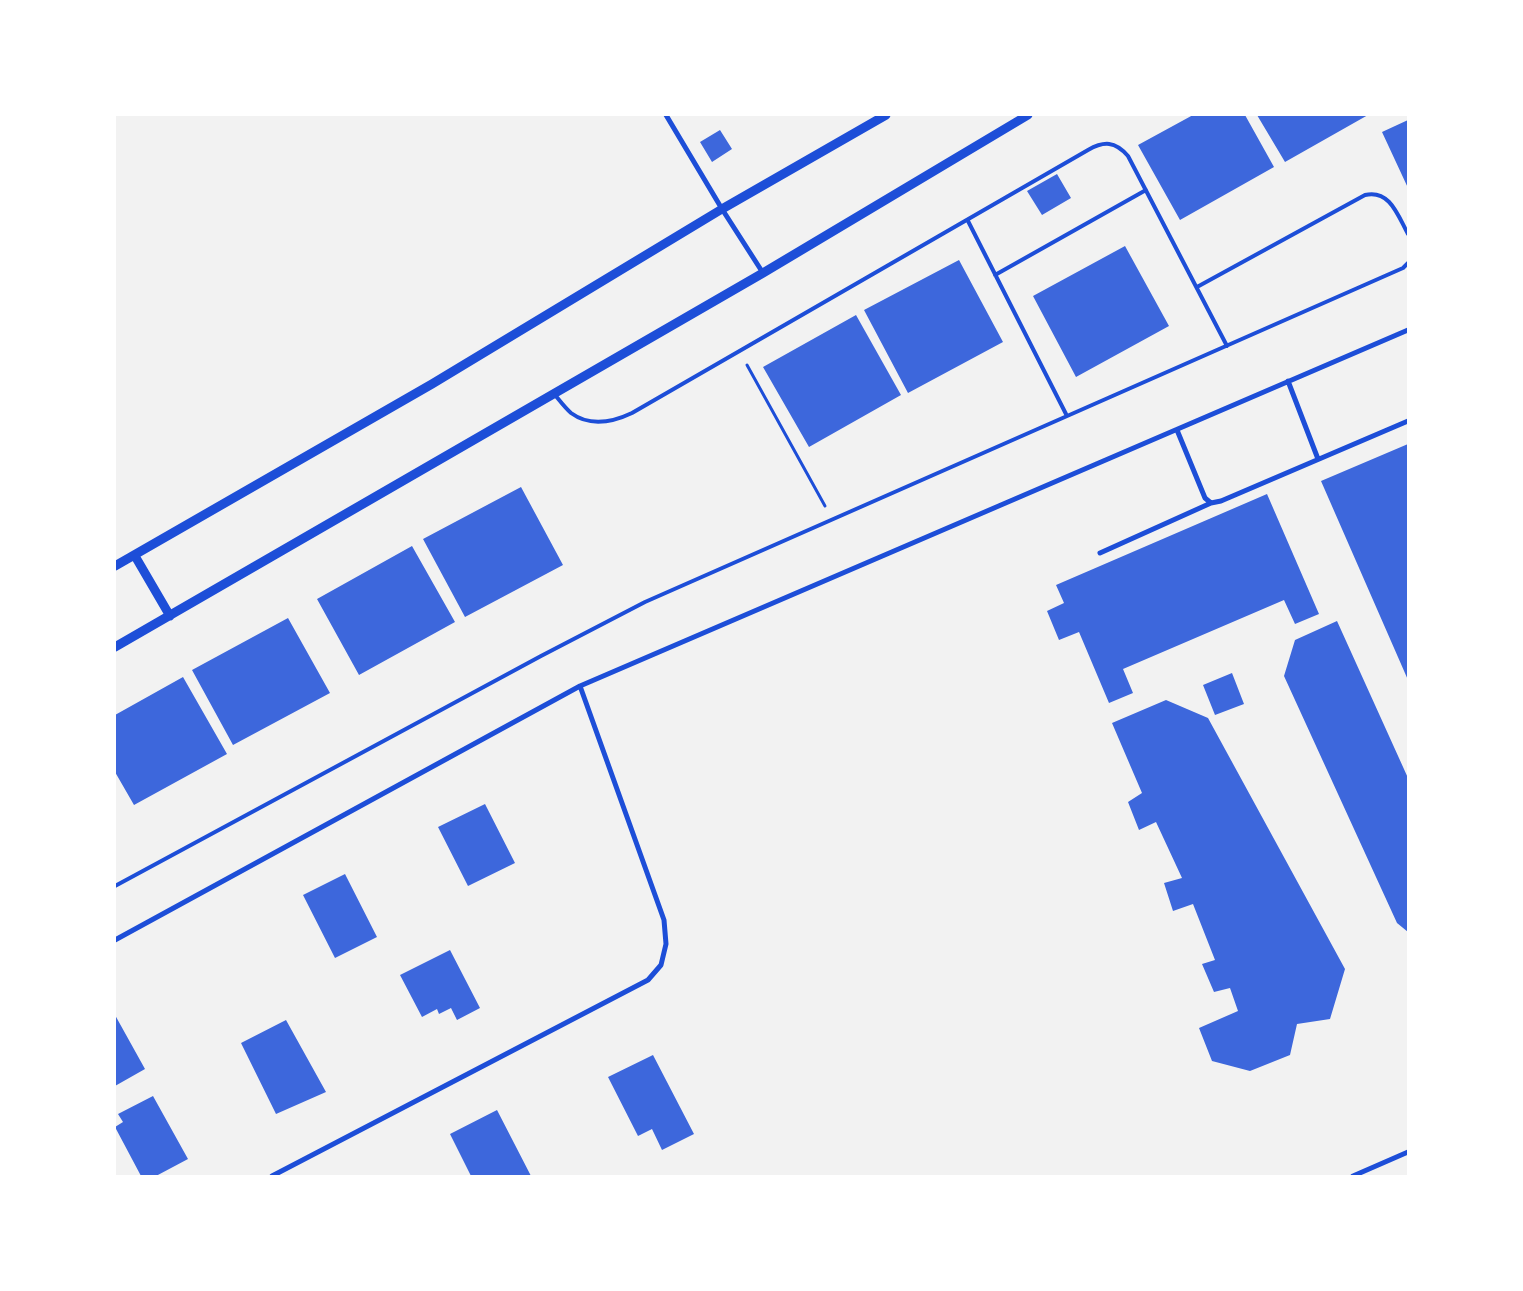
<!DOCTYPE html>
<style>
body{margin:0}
#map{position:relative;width:1523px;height:1291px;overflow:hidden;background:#f2f2f2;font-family:"Work Sans",sans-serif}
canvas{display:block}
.frame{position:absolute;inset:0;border:116px solid #fff;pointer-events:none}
</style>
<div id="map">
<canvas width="1523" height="1291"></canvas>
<div class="frame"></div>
</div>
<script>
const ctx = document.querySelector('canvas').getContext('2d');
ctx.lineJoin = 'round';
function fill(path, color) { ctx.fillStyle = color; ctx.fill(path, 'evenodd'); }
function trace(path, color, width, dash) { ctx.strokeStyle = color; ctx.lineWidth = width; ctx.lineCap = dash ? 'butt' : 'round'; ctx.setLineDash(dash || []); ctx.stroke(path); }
const building = new Path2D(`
 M1193 115H1245L1274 167 1180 220 1138 145Z
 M1257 115H1368L1285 162Z
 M1408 120V188L1382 132Z
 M720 130 732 149 712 162 700 142Z
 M1057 174 1071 198 1042 215 1027 191Z
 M1125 246 1169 326 1076 377 1033 296Z
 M959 260 1003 342 908 393 864 310Z
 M856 315 901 395 809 447 763 367Z
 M1408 444V680L1321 481Z
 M521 487 563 565 465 617 423 539Z
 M1267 494 1319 614 1295 624 1284 600 1123 669 1133 693 1109 703 1079 632 1059 640 1047 611 1064 603 1056 585Z
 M412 546 455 622 359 675 317 599Z
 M288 618 330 693 233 745 192 670Z
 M1337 621 1408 778V932L1397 923 1284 676 1295 640Z
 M1232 673 1244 704 1215 715 1203 685Z
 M183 677 227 754 134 805 115 772V715Z
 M1166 700 1208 718 1345 969 1330 1019 1297 1024 1290 1055 1250 1071 1212 1061 1199 1028 1238 1011 1230 988 1214 992 1202 964 1215 960 1193 904 1173 911 1164 883 1182 878 1156 822 1139 830 1128 802 1142 793 1112 723Z
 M485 804 515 863 468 886 438 827Z
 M345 874 377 937 335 958 303 895Z
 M450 950 480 1008 457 1020 451 1008 439 1014 437 1009 422 1017 400 975Z
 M115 1015 145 1069 115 1086Z
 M286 1020 326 1092 276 1114 241 1043Z
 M653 1055 694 1134 662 1150 652 1129 638 1136 608 1077Z
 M153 1096 188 1159 156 1176H141L115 1127 123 1122 118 1114Z
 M497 1110 531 1176H471L450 1134Z`);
const path = new Path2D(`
 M747 365 825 506`);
const service = new Path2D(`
 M968 221 1067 416
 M995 275 1146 190
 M1197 287 1365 195C1390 189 1398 216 1408 234
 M555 395C560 401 565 408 571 413 590 427 613 422 632 413L1088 150C1104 141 1115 141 1128 156L1227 346
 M115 886 541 656 645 602 1403 268 1408 263`);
const minor = new Path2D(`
 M666 115 722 209 763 273
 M1288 381 1318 459
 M1177 430 1205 498 1211 503 1221 501 1408 421
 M1100 553 1211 503
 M115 940 580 686 1408 330
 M272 1176 648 980 661 965 666 944 664 920 580 686
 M1353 1176 1408 1152`);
const tertiary = new Path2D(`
 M135 556 170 616
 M115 566 432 384 722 209 886 115
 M115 647 763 273 1028 115`);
fill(building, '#3d67dc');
trace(path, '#1d4ed8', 3);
trace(service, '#1d4ed8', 4);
trace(minor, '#1d4ed8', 5);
trace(tertiary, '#1d4ed8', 9);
</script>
